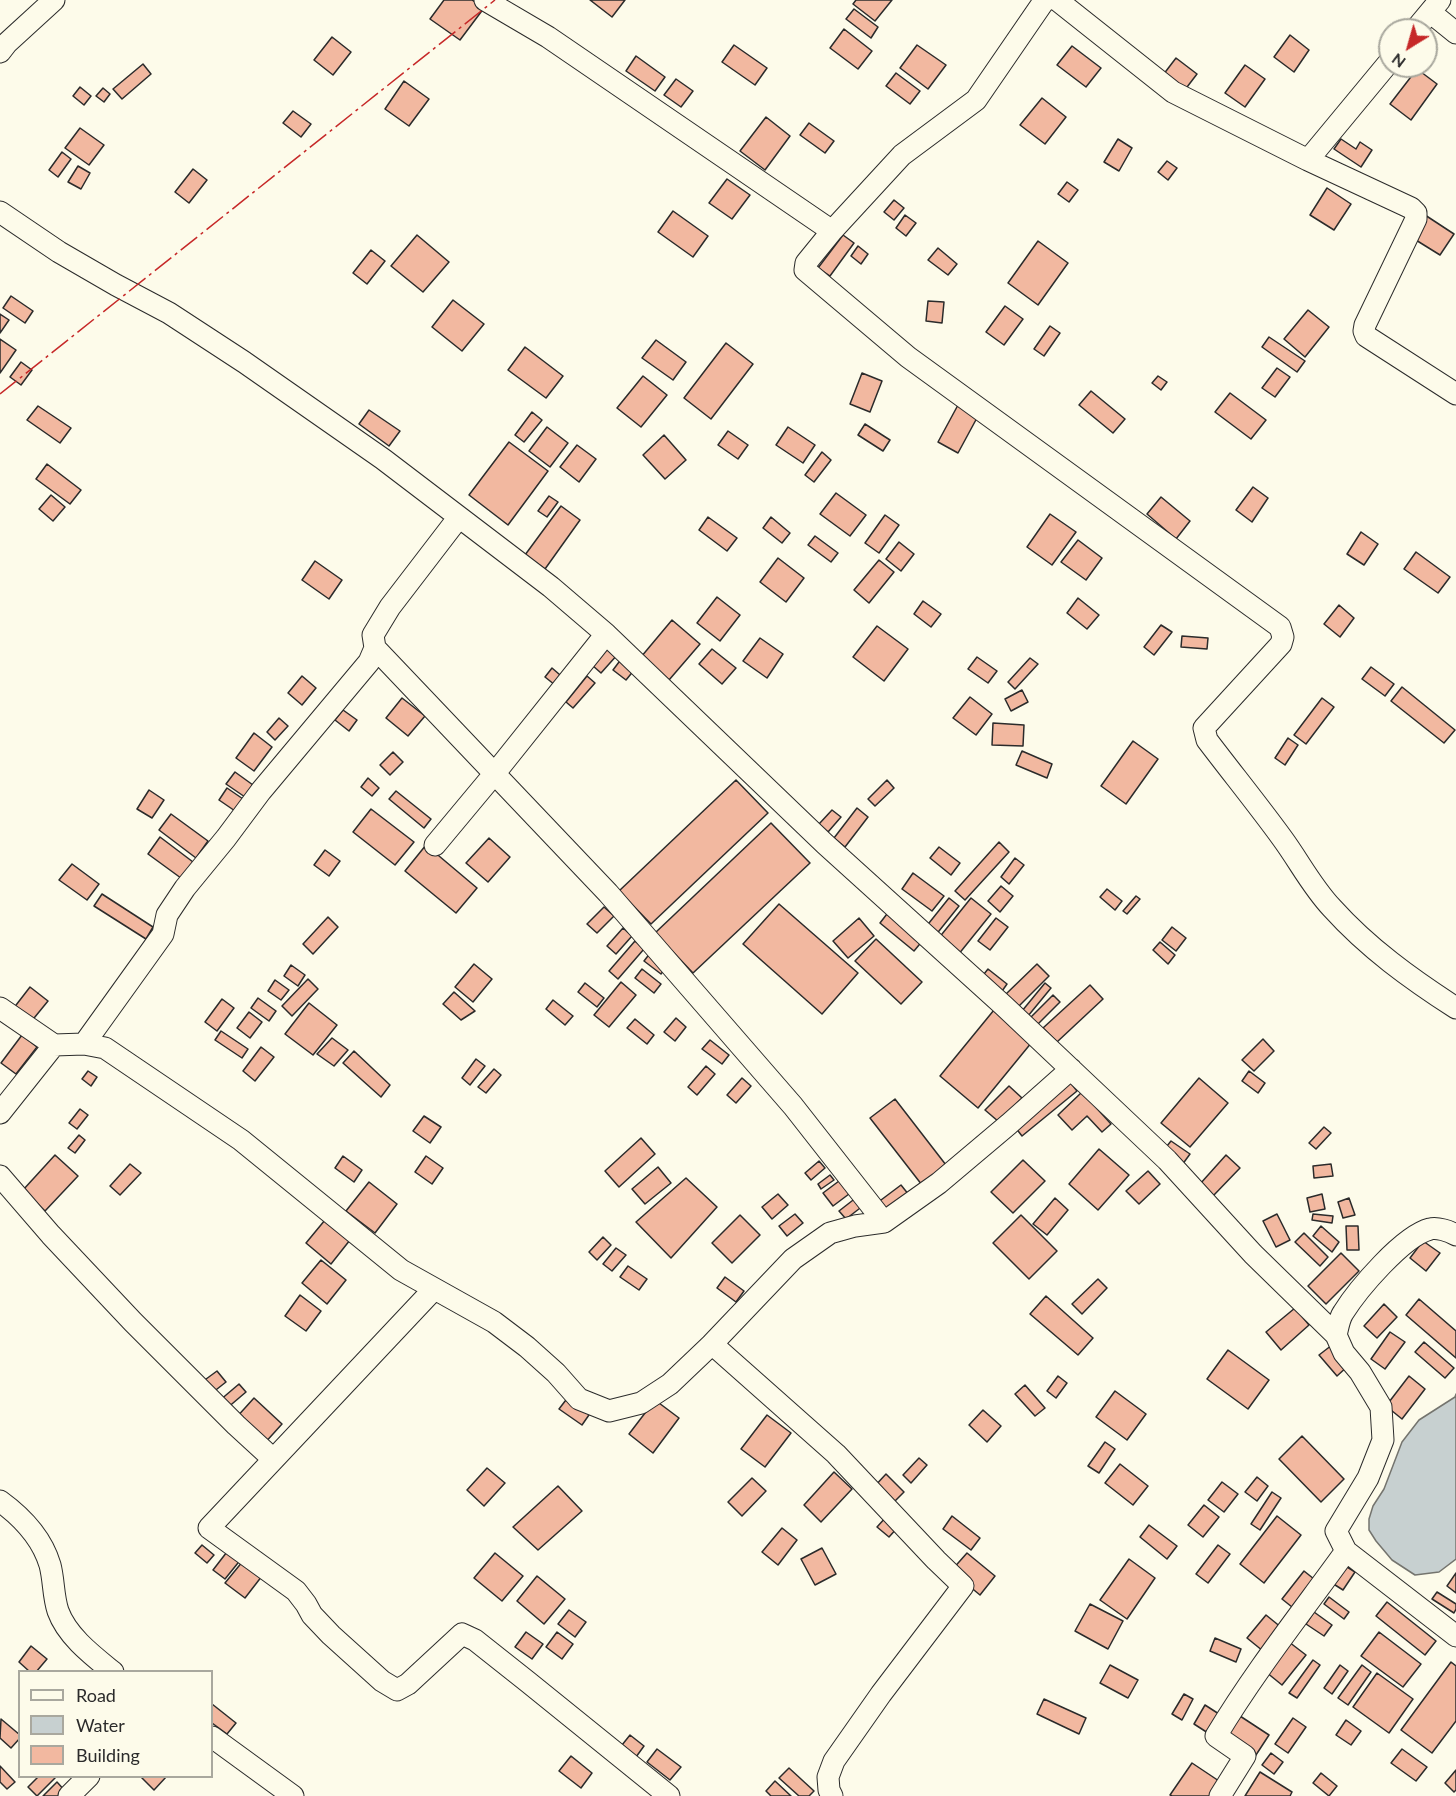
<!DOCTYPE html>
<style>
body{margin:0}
#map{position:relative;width:1456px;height:1796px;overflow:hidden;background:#fdfbea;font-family:Lato,sans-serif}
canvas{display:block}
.legend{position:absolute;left:18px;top:1670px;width:195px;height:108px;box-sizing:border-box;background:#fdfbea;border:2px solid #a9a89e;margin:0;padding:8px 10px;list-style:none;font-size:18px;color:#2b2b2b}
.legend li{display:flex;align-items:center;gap:12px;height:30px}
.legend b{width:30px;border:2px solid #a9a89e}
.north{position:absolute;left:1378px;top:18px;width:60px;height:60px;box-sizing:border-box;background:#fdfbea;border:2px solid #a9a89e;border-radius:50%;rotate:217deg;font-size:16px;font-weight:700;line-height:24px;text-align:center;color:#2b2b2b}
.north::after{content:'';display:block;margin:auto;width:21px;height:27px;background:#c62828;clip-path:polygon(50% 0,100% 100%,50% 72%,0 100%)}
</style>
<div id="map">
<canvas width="1456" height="1796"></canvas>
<ul class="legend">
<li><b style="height:8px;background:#fdfbea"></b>Road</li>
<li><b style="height:16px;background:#c7d0d0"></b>Water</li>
<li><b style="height:16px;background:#f2b8a0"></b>Building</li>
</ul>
<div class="north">N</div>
</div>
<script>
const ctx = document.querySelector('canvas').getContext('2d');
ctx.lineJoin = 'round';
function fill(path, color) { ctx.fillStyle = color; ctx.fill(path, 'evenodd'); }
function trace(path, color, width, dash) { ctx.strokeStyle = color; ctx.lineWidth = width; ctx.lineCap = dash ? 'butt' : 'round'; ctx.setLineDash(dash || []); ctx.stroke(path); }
const water = new Path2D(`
 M1456 1394V1559L1439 1572 1415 1575 1392 1560 1376 1541 1369 1530V1519L1373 1506 1384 1489 1402 1442 1419 1420 1455 1397Z`);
const building = new Path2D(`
 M444 0H472L484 8 460 40 430 19Z
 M590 0H625L612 17Z
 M856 0H892L875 21 853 4Z
 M854 9 878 27 871 38 846 19Z
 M844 29 872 51 858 69 830 48Z
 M1290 35 1309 50 1294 72 1274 57Z
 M332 37 351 52 333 75 314 60Z
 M734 45 767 68 755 85 722 62Z
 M917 45 946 65 928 89 900 68Z
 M1072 46 1101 68 1086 87 1057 65Z
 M636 56 665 77 655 91 626 71Z
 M1176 58 1197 74 1184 91 1163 75Z
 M143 64 151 74 122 99 113 89Z
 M1245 65 1265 79 1245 107 1225 93Z
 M1417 69 1437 84 1411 120 1390 104Z
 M896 73 920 91 910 104 886 86Z
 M676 79 693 91 681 107 664 95Z
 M404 81 429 99 409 126 385 109Z
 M80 87 91 96 84 105 73 96Z
 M103 88 110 94 104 102 96 96Z
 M1042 98 1066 117 1045 144 1020 125Z
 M293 111 311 124 301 137 283 123Z
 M766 117 790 136 765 170 740 151Z
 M809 123 834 141 825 153 800 135Z
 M80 128 104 145 89 165 65 148Z
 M1118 139 1132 148 1119 171 1104 162Z
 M1341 139 1356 149 1360 142 1372 150 1361 167 1334 149Z
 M62 152 71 159 58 177 49 170Z
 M1167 161 1177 168 1168 180 1158 172Z
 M78 166 90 173 81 189 68 182Z
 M193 169 207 180 189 203 175 192Z
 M727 179 750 195 732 219 709 203Z
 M1067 182 1078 190 1069 202 1058 194Z
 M1327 188 1351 204 1334 230 1310 215Z
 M894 200 904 208 894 220 884 212Z
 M673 211 708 236 693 257 658 232Z
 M905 215 916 223 906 236 896 228Z
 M1425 215 1454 234 1440 255 1411 237Z
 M417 235 449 262 423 292 391 266Z
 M843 235 854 243 830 276 818 268Z
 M1038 241 1068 263 1038 305 1008 283Z
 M858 246 868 254 861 264 851 256Z
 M938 248 957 264 948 275 928 260Z
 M371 250 385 261 367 284 353 273Z
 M11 296 33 311 25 323 3 308Z
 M453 300 484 324 462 351 432 327Z
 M928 301 944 302 942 323 926 321Z
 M1005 306 1023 319 1004 345 986 332Z
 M1308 310 1329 327 1305 357 1284 339Z
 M0 314 9 320 0 333Z
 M1050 326 1060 333 1044 356 1034 349Z
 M1269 337 1305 361 1297 372 1262 347Z
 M0 339 16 350 0 373Z
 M656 340 686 362 673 380 642 358Z
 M726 343 753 364 711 419 684 398Z
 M525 347 563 376 546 398 508 370Z
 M21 362 32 370 21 385 10 377Z
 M1277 368 1290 377 1275 397 1262 388Z
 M862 373 882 381 870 412 850 404Z
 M643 376 667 395 641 427 617 408Z
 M1158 376 1167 382 1161 390 1152 383Z
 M1091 391 1125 419 1113 433 1079 405Z
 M1230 393 1266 420 1251 439 1215 412Z
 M958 405 978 416 958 453 938 442Z
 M38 406 71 428 60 443 27 420Z
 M369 410 400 431 389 446 359 424Z
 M532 412 542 420 524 442 515 435Z
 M865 424 890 440 883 451 858 435Z
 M547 427 568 443 550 467 529 451Z
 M788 427 815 445 803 463 776 445Z
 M728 431 748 445 738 459 718 445Z
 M664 435 686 460 665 479 643 455Z
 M509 442 548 471 508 525 469 495Z
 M577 445 596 459 579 482 560 467Z
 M822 452 831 460 814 482 805 475Z
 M47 464 81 490 70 504 36 479Z
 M1253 487 1268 498 1252 522 1236 510Z
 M836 493 866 515 850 536 820 514Z
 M51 495 65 507 53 521 39 509Z
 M549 496 558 502 547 517 538 511Z
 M1161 497 1190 521 1176 539 1147 514Z
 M561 506 580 520 545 569 525 555Z
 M1050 514 1076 532 1052 565 1027 547Z
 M885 515 899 525 879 553 865 543Z
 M708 517 737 538 727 551 699 530Z
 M771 517 790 533 782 543 763 528Z
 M1361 532 1378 544 1364 565 1347 554Z
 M815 536 838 553 831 562 808 545Z
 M1078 540 1102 558 1086 580 1061 562Z
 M899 542 914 554 901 571 886 559Z
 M1416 552 1450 577 1438 593 1404 569Z
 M778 558 804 578 786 602 760 582Z
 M879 560 894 572 869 603 854 590Z
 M315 561 342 580 329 599 302 580Z
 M717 597 740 615 720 641 697 623Z
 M1078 598 1099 615 1087 629 1067 613Z
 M923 601 941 614 931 627 914 614Z
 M1339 605 1354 618 1340 637 1324 624Z
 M672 620 700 644 669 680 641 657Z
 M1161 625 1172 632 1154 655 1144 647Z
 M877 626 908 649 884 681 853 657Z
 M1182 636 1208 638 1207 649 1181 647Z
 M760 638 783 654 767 678 743 661Z
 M609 646 618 654 601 673 592 665Z
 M712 649 736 668 722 684 699 664Z
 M977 657 997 671 988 683 968 669Z
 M622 658 635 669 626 680 613 670Z
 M1030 658 1038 664 1015 689 1008 682Z
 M1371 667 1394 684 1385 696 1362 679Z
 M552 668 567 681 560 689 545 677Z
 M302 676 316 688 302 705 288 693Z
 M587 676 595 683 573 708 566 702Z
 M1402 687 1455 730 1444 743 1391 701Z
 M1022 690 1028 702 1011 711 1005 699Z
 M970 697 992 714 976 735 953 718Z
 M402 698 425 716 408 736 386 718Z
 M1322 698 1334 707 1306 744 1294 735Z
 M343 710 357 720 349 731 335 720Z
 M279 718 288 726 275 740 267 732Z
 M993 723 1024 725 1023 746 992 745Z
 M254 733 272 747 254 771 236 758Z
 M1288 738 1298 745 1285 765 1275 758Z
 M1133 741 1158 759 1126 804 1101 786Z
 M1022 751 1052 764 1047 778 1016 765Z
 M393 752 403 762 390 775 380 765Z
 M235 772 253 785 245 797 226 784Z
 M368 778 379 788 372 796 361 787Z
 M736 780 768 813 651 924 619 891Z
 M887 780 894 788 875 806 868 799Z
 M227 788 246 801 238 813 219 800Z
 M149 790 164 800 152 818 137 809Z
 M396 791 431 819 424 828 389 799Z
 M857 808 868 817 845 847 834 838Z
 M371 809 414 842 395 865 353 832Z
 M832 810 841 817 828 832 819 824Z
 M171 814 208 841 196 858 159 830Z
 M771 823 810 863 693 973 655 933Z
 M160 837 197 865 185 881 148 854Z
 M489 838 510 857 488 882 466 863Z
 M999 842 1009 852 965 900 955 891Z
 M426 845 477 888 456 913 405 871Z
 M939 847 960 863 951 875 930 858Z
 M325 850 340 861 329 876 314 865Z
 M1015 858 1024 865 1009 884 1001 877Z
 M72 864 99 884 87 900 59 880Z
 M913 873 944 896 932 911 902 889Z
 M1001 886 1013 896 1000 912 988 901Z
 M1107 889 1122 901 1115 910 1100 897Z
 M102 894 153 927 146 939 94 906Z
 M1136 896 1140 899 1127 914 1123 911Z
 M949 898 959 906 935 936 925 928Z
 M971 898 991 914 958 955 938 939Z
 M779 904 858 973 822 1014 743 944Z
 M604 907 614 916 597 933 587 924Z
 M890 910 924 939 914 951 880 923Z
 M328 917 338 927 313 954 303 944Z
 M859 918 874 936 848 958 833 941Z
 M996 918 1008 927 990 950 978 941Z
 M1172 927 1186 938 1176 951 1162 940Z
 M623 928 632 936 616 954 607 946Z
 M876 939 922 982 901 1004 855 961Z
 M635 941 644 949 618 979 609 971Z
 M1160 942 1175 955 1168 964 1153 950Z
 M651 952 668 965 661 974 644 961Z
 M474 964 492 979 473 1002 455 987Z
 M1037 964 1049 976 1018 1007 1006 994Z
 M291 965 305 975 298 986 284 976Z
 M642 969 661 984 654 993 635 978Z
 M988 969 1007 984 1000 994 980 979Z
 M308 979 318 989 292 1016 282 1006Z
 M275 980 289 990 281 1000 268 991Z
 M621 982 636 995 609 1027 594 1015Z
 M585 983 604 998 597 1007 578 992Z
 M1045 983 1051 988 1028 1016 1022 1011Z
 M1090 985 1103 999 1057 1042 1043 1028Z
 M30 987 48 1001 30 1023 13 1009Z
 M454 992 475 1011 461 1020 443 1004Z
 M1053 995 1060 1002 1036 1026 1029 1019Z
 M258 998 276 1011 269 1021 251 1008Z
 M222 999 234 1008 217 1031 205 1022Z
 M553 1000 573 1016 565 1025 546 1009Z
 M309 1003 337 1025 313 1055 285 1034Z
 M994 1010 1032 1042 978 1108 940 1076Z
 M249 1012 262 1022 250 1038 237 1028Z
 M676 1018 686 1027 675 1041 664 1032Z
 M635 1019 654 1035 647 1044 627 1028Z
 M221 1031 248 1049 242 1058 215 1040Z
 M22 1035 37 1047 16 1074 1 1063Z
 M332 1038 348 1050 334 1066 317 1054Z
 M1263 1039 1274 1051 1254 1071 1242 1060Z
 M710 1040 729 1055 722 1064 702 1049Z
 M261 1047 274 1057 255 1081 243 1071Z
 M354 1051 390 1085 381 1097 343 1063Z
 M476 1059 485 1066 470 1085 462 1078Z
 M706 1066 715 1074 697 1095 688 1087Z
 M494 1069 501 1075 486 1093 478 1087Z
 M88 1071 97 1077 91 1086 82 1079Z
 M1249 1071 1265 1083 1258 1093 1242 1081Z
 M742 1078 751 1086 736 1103 727 1095Z
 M1199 1078 1228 1103 1190 1147 1161 1123Z
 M1070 1082 1077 1091 1022 1136 1015 1127Z
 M1009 1086 1022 1098 999 1122 985 1110Z
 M1082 1092 1111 1124 1102 1132 1087 1116 1072 1130 1058 1115Z
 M895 1099 946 1165 922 1185 870 1118Z
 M80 1109 88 1115 77 1129 69 1123Z
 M424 1116 441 1127 430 1143 413 1131Z
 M1324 1127 1331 1133 1316 1149 1309 1143Z
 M79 1135 85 1140 75 1153 68 1148Z
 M641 1138 655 1154 619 1187 605 1171Z
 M1171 1141 1190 1154 1182 1165 1163 1151Z
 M1099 1149 1129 1175 1098 1210 1069 1184Z
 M55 1155 78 1176 45 1211 23 1190Z
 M1226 1155 1240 1168 1213 1196 1200 1184Z
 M343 1156 362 1170 354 1182 335 1168Z
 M426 1156 443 1168 432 1184 415 1172Z
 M1023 1160 1045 1181 1013 1213 991 1192Z
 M819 1161 825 1168 811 1180 805 1173Z
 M130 1164 141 1173 120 1195 110 1186Z
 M1331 1164 1333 1176 1314 1178 1313 1166Z
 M658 1167 671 1183 645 1204 632 1189Z
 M1148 1171 1160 1184 1139 1204 1126 1191Z
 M830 1175 834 1180 821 1189 818 1184Z
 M686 1178 717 1207 671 1258 636 1222Z
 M843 1178 853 1191 833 1206 823 1193Z
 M369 1182 397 1204 375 1233 346 1211Z
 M901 1185 909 1195 886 1214 877 1203Z
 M778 1194 788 1205 772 1219 762 1207Z
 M1322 1194 1325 1209 1310 1212 1307 1198Z
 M857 1197 864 1205 846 1219 839 1211Z
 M1055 1198 1068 1210 1047 1235 1033 1224Z
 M1349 1198 1355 1215 1343 1218 1338 1202Z
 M795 1214 803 1223 787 1236 779 1226Z
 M1277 1214 1290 1240 1276 1247 1263 1221Z
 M1313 1214 1333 1216 1332 1223 1312 1220Z
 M740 1215 760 1235 732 1263 712 1243Z
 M1021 1215 1057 1251 1029 1279 993 1243Z
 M325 1220 350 1240 331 1264 306 1243Z
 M1321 1226 1339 1242 1332 1252 1313 1236Z
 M1346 1226H1358L1359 1250H1347Z
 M1304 1233 1328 1257 1320 1266 1295 1242Z
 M603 1237 611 1245 597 1260 589 1252Z
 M1423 1241 1440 1253 1426 1271 1410 1258Z
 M616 1248 626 1255 612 1271 603 1264Z
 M1341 1253 1359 1271 1326 1304 1308 1286Z
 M321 1260 346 1280 327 1304 302 1283Z
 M628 1266 647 1279 639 1290 620 1277Z
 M725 1277 744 1291 736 1302 717 1288Z
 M1098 1279 1107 1288 1082 1314 1072 1304Z
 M300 1295 321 1311 306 1331 285 1316Z
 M1046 1296 1093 1338 1078 1355 1030 1314Z
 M1419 1299 1456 1331V1358L1406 1315Z
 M1384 1304 1397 1317 1377 1338 1364 1326Z
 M1295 1308 1309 1325 1281 1350 1266 1332Z
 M1390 1332 1405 1342 1385 1369 1371 1359Z
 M1424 1342 1454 1368 1445 1378 1415 1352Z
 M1332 1345 1349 1365 1337 1376 1319 1355Z
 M1228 1350 1269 1380 1248 1409 1207 1379Z
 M217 1371 226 1382 212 1393 202 1382Z
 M1058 1376 1067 1383 1056 1398 1047 1391Z
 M1409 1376 1425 1389 1402 1419 1386 1406Z
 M239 1384 246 1392 226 1409 219 1401Z
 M1025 1385 1045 1408 1035 1416 1015 1394Z
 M1115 1391 1146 1414 1127 1440 1096 1417Z
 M569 1396 591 1412 582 1425 559 1409Z
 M254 1398 282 1424 263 1445 235 1419Z
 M655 1400 679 1418 653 1453 629 1434Z
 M983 1410 1001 1426 987 1442 969 1425Z
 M767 1415 791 1433 765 1467 741 1449Z
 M1302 1436 1344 1479 1321 1502 1279 1459Z
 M1105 1442 1115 1449 1099 1473 1088 1466Z
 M919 1458 927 1465 911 1483 903 1475Z
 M1120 1464 1148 1486 1133 1505 1105 1483Z
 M487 1468 505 1483 484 1506 467 1490Z
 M834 1472 852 1489 821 1522 804 1505Z
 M886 1474 904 1492 891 1505 873 1488Z
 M1257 1477 1268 1486 1257 1501 1245 1492Z
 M752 1478 766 1491 742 1516 728 1502Z
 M1222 1482 1238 1494 1224 1512 1208 1500Z
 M558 1486 582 1511 538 1550 513 1527Z
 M1272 1492 1281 1498 1260 1530 1251 1524Z
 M1204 1505 1219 1517 1203 1537 1188 1525Z
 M887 1516 899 1526 889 1537 877 1527Z
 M952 1516 980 1538 971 1550 943 1529Z
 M1277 1516 1301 1535 1264 1583 1240 1564Z
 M1149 1525 1177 1546 1167 1559 1140 1537Z
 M782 1528 797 1540 778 1565 762 1552Z
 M202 1545 214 1555 207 1563 195 1553Z
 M1218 1545 1230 1554 1208 1583 1196 1574Z
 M230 1548 242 1558 225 1579 213 1570Z
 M822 1548 836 1574 815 1585 801 1559Z
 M495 1553 523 1576 502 1601 474 1578Z
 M967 1553 995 1576 980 1595 951 1571Z
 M1129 1559 1155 1578 1127 1619 1100 1600Z
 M243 1561 262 1576 245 1598 225 1583Z
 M1344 1565 1355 1572 1343 1590 1332 1583Z
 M1304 1571 1314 1579 1292 1607 1282 1599Z
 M1456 1573V1593L1447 1586Z
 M537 1576 565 1599 544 1624 517 1601Z
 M1437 1592 1456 1604V1609L1454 1613 1432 1599Z
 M1329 1597 1349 1612 1344 1619 1324 1604Z
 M1387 1602 1436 1641 1425 1655 1376 1616Z
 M1090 1604 1123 1621 1108 1649 1075 1631Z
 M569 1610 586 1622 575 1637 558 1624Z
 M1314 1612 1332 1625 1324 1636 1306 1624Z
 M1266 1615 1282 1628 1263 1651 1247 1638Z
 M526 1632 543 1644 532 1659 515 1647Z
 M557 1632 573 1644 562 1659 546 1647Z
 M1379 1632 1421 1664 1403 1687 1361 1656Z
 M1215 1638 1241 1649 1236 1662 1210 1651Z
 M1289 1642 1306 1655 1282 1685 1266 1672Z
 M31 1646 47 1659 36 1672H30L19 1662Z
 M1313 1660 1320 1665 1297 1698 1289 1693Z
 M1451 1662 1456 1666V1721L1432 1753 1401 1730Z
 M1110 1665 1138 1680 1128 1698 1100 1683Z
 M1340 1665 1348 1671 1332 1694 1324 1688Z
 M1362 1665 1371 1672 1348 1705 1338 1698Z
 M1377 1673 1413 1699 1389 1733 1353 1707Z
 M1184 1694 1193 1699 1182 1720 1172 1714Z
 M1044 1699 1086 1718 1079 1734 1037 1714Z
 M212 1704 236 1723 227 1734 212 1723Z
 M1205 1705 1219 1714 1208 1733 1194 1724Z
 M1240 1716 1269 1735 1254 1758 1224 1738Z
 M1293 1718 1306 1727 1288 1753 1275 1744Z
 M1 1719 20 1735V1738L11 1748 0 1738Z
 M1346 1720 1361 1731 1351 1745 1336 1735Z
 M630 1735 644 1746 636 1757 622 1745Z
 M657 1749 681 1767 670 1780 647 1762Z
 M1402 1749 1427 1767 1416 1781 1391 1763Z
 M1271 1753 1283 1762 1274 1774 1262 1765Z
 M571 1756 592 1773 581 1788 559 1771Z
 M1192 1763 1222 1783 1212 1796H1172L1170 1795Z
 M0 1766 15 1782 7 1789 0 1782Z
 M789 1768 814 1791 809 1796H799L779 1778Z
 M1456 1770V1790L1454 1792 1445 1783Z
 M1260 1772 1292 1792 1290 1796H1245Z
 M1321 1773 1337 1786 1329 1796 1313 1783Z
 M39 1776H57L37 1796 28 1787Z
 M140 1776H167L154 1790Z
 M775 1781 791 1796H771L766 1791Z
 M57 1782 66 1792 61 1796H43Z`);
const minor = new Path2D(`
 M485 0 548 37 832 231
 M1047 0 1044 1 976 100 902 155 832 231 806 263 805 270 908 357 1280 627 1283 637 1281 644 1204 728 1207 740C1232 773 1258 805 1282 838 1299 861 1312 887 1332 908 1368 948 1411 979 1456 1008
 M1057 0 1173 92 1308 160 1411 208 1416 213V219L1365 325 1364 331 1366 336 1456 394
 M1430 12 1456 33
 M1415 30 1440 0
 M0 52 7 43 54 0
 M1308 160 1390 61
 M0 212 59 252 116 285 169 313 244 362 383 459 551 587 606 634 825 844 1004 1006 1167 1160 1253 1254 1336 1335
 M375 648 608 893 793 1106 884 1222
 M435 845 495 773 606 634
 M0 1008 54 1045 84 1044 105 1048 241 1140 401 1270 494 1322 527 1347 556 1373 579 1399 609 1411 641 1403 670 1384 712 1344 793 1259 830 1233 855 1226 884 1222 939 1183 1009 1124 1071 1069
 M84 1044 163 934 167 915 185 888 226 838 261 791 369 662 375 648 373 635 390 607 459 517
 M0 1113 54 1045
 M0 1176 51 1235 133 1322 236 1425 273 1459
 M1456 1235C1449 1231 1437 1227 1430 1229 1403 1236 1358 1289 1343 1313 1339 1319 1338 1328 1336 1335L1344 1353 1360 1372 1381 1407 1383 1440 1368 1478 1336 1531 1346 1551 1456 1636
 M434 1289 209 1528 296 1591 306 1604 312 1615 331 1635 382 1681 397 1690 408 1684 462 1634 475 1640 528 1682 669 1796
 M712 1344 836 1454 936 1560 963 1586 881 1694 834 1761 828 1777 829 1790 832 1796
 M0 1501C22 1517 42 1538 50 1565 54 1580 53 1596 58 1611 67 1636 92 1655 113 1672
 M212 1737 293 1796
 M69 1796 89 1776
 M1220 1796 1245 1756 1216 1736C1255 1671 1302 1612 1346 1551`);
const power = new Path2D(`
 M0 394 495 0`);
fill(water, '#c7d0d0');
trace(water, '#74746e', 1.5);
fill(building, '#f2b8a0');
trace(building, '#2b2b2b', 1.5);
trace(minor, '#2b2b2b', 23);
trace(minor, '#fdfbea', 21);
trace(power, '#c62828', 1.5, [21, 4.5, 3, 4.5]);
</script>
